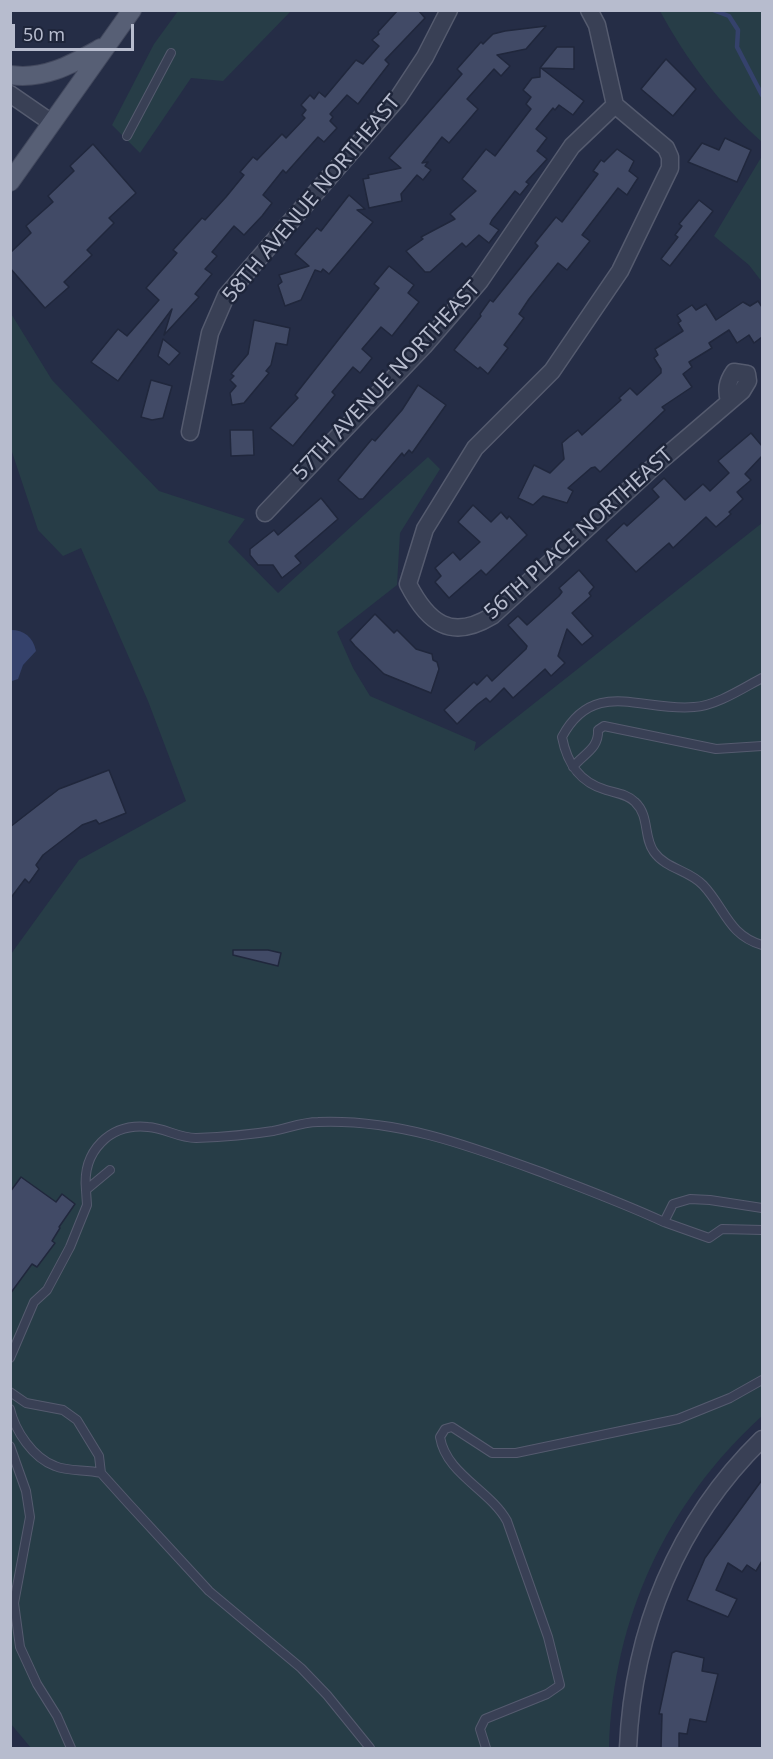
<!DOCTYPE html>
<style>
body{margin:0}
#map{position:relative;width:773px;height:1759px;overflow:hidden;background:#252d46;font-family:"Noto Sans",sans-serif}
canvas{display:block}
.frame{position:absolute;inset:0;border:12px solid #b7bcce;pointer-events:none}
.scale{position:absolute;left:12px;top:24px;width:122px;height:27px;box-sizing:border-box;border:3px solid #b7bcce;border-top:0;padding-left:8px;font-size:18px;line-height:21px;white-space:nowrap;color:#b7bcce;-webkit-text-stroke:4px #1e253a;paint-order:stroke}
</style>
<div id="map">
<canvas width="773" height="1759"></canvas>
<div class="frame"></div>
<div class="scale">50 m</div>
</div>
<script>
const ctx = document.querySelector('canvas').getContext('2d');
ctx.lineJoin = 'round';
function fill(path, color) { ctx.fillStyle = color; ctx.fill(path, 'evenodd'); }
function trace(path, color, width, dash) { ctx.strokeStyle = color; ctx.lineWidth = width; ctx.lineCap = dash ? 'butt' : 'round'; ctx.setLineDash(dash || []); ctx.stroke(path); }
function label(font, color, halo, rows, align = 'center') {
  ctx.font = font + ' "Noto Sans",sans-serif'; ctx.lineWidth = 5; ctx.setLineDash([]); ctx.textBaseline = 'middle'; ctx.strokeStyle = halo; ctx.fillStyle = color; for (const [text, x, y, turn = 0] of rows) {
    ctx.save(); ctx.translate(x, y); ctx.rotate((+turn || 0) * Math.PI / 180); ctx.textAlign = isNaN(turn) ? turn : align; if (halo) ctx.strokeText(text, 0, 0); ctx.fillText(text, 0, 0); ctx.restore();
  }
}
const green = new Path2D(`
 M178 11H291L223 81 191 78 140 153 112 125 154 44Z
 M660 11H762V142C721 106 686 59 660 11Z
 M762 156V282L749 265 714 236Z
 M10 312 52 380 159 491 245 519 228 542 278 593 428 457 440 469 400 533 397 585 337 632 353 668 370 696 476 742 474 751 762 523V1416C666 1503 613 1619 609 1748H31L11 1724V954L79 860 186 801 148 701 81 548 63 556 38 530 11 449Z`);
const water = new Path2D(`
 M11 630C24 630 33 637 36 651L23 665 18 679 12 681Z`);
const stream = new Path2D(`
 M713 10 729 16 738 30 737 47 762 95`);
const building = new Path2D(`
 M398 10H418L425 18 385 60 389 64 358 104 347 95 330 114 333 117 330 121 337 128 324 142 318 137 286 173 283 170 263 195 272 203 262 216 244 235 234 226 212 252 217 256 205 269 212 274 195 294 199 297 164 335 172 309 118 381 91 362 118 329 127 336 159 300 146 288 171 260 177 253 173 250 202 218 205 220 226 197 244 175 240 172 253 157 257 160 282 134 286 138 305 118 302 115 306 110 301 105 310 95 314 99 319 92 325 97 356 60 363 64 379 46 372 40 379 34 378 32Z
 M546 26 526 49 497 55 510 66 501 76 494 69 467 99 478 109 449 143 442 137 422 163 428 162 425 166 431 170 423 180 417 175 401 194 402 201 369 208 363 179 369 178 368 175 401 168 389 158 462 74 457 69 481 42 483 44 493 34 505 31Z
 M557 47H574V69L541 68 584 101 573 115 559 105 555 110 553 108 536 129 547 138 537 151 547 159 526 182 529 184 520 195 515 191 492 220 490 224 499 230 489 243 479 235 466 247 462 243 430 272H425L406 251 423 239 421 237 455 219 450 214 476 191 462 179 486 149 495 156 531 109 526 104 531 97 523 90 532 78 540 77V68Z
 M666 59 696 89 673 116 641 89Z
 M725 138 751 150 737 182 688 162 702 143 719 150Z
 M93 144 136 193 109 218 114 223 87 250 92 255 64 282 69 287 45 308 10 268V253L31 233 26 226 53 202 48 196 74 171 70 166Z
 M617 149 634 161 629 171 638 178 634 184 627 195 618 188 582 235 590 241 567 270 558 263 529 299 519 314 524 318 504 345 508 348 488 374 480 367 478 369 454 350 481 316 480 314 490 300 493 302 538 246 535 243 556 217 562 222 598 174 593 171 601 160 604 162Z
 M349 195 365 209 357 210 373 222 329 274 323 269 321 272 315 270 301 300 285 306 278 285 282 282 279 275 309 266 295 254 317 228 321 231Z
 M699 200 713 211 670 266 661 259 678 237 675 235 682 226 679 224Z
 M389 266 414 285 408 293 419 302 392 336 381 327 362 349 372 358 360 373 353 367 332 392 335 395 293 446 270 428 298 398 295 395 379 288 374 284Z
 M758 301 762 307V337L754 343 749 335 737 343 729 330 709 343 712 348 689 362 692 367 683 374 692 387 662 407 665 410 600 472 595 467 591 468 568 488 573 491 567 503 543 496 533 505 518 498 534 465 550 473 564 459 562 443 569 437 578 430 582 435 621 400 619 398 630 388 637 395 661 373V369L654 358 658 355 655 349 683 331 678 323 681 321 677 315 692 305 696 310 706 304 716 320 743 302 750 306Z
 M254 320 290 328 287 345 276 343 271 365 266 371 269 373 244 403 232 405 230 393 236 386 230 380 234 376 231 374 248 354Z
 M163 339 180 353 169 365 158 356Z
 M151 380 172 386 163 418 152 420 141 417Z
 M418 385 446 405 412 453 409 450 404 456 402 453 363 499H359L338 480 372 439 375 441 402 410Z
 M230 430H253L254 455 231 456Z
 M751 433 762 446V456L745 474 751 480 737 492 743 499 729 512 731 514 716 527 706 517 673 548 669 543 636 572 606 540 624 523 627 526 659 497 652 489 664 478 685 500 703 484 710 491 729 473 718 461Z
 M321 498 338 519 295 556 301 563 282 578 273 565H258L250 555V549L274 530 278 535Z
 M473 505 491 522 501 512 507 519 509 516 527 535 486 575 481 570 449 598 435 582 441 576 435 568 453 552 460 560 480 542 458 522Z
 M579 570 594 587 589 593 591 596 572 613 593 636 582 645 567 629 558 656 565 663 551 676 545 669 513 698 504 688 490 702 486 698 478 704 457 724 444 710 474 682 477 685 487 675 492 681 526 649 527 646 508 625 518 616 527 625 559 596 562 592 559 588Z
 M375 614 394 633 397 630 416 649 432 654 433 660 437 662 439 669 431 693 384 674 355 646 350 640Z
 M109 770 126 813 99 824 96 820 82 825 43 855 36 865 39 869 29 883 25 879 10 899V827L59 789Z
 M233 950H268L281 953 278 966 233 955Z
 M21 1177 56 1202 62 1194 75 1204 59 1227 60 1228 52 1241 55 1243 37 1267 32 1264 10 1294V1192Z
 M762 1480V1561L756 1571 747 1565 742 1572 728 1563 716 1590 737 1599 728 1617 687 1600 705 1558Z
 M676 1651 704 1658 702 1671 718 1674 706 1722 690 1719 687 1734 679 1733V1749H661L662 1714H659L672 1653Z`);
const service = new Path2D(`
 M127 136 171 53
 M762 678C743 688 716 706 694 707 642 712 594 677 562 737 567 763 579 782 606 790 616 793 627 794 635 802 650 816 643 837 654 852 666 869 689 870 703 885 725 908 728 935 762 945
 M573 767C583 754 599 749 598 730L604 726 716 749 762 746
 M86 1190C82 1151 110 1123 148 1127 165 1128 178 1138 196 1138 222 1137 248 1135 273 1131 288 1128 303 1122 318 1122 396 1119 465 1144 538 1171 580 1187 623 1203 664 1222L673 1204 690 1199 710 1200 762 1208
 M664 1222 709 1238 722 1229 762 1230
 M10 1358 34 1302 47 1290 70 1247 87 1205 86 1190 110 1170
 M10 1392 26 1403 63 1410 77 1420 99 1456 101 1473 128 1503 209 1591 301 1668 327 1695 370 1748
 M10 1409C15 1431 33 1458 55 1466 69 1472 86 1469 101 1473
 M10 1446 26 1491 30 1517 14 1603 20 1647 37 1684 57 1716 71 1748
 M486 1748 480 1729 485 1719 547 1694 560 1685 548 1637 507 1521C490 1490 446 1474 440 1437L445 1429 452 1427 492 1453H516L678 1419 730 1398 762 1380`);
const minor = new Path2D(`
 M589 10 597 25 615 105 666 148 670 157V168L620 271 552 371 475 448 425 529 408 584C428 623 451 641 492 616L659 462 742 391 748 381 747 374 734 372C727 382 726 390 729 401
 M10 94 52 123
 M190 432 210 333 226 296 398 98 425 57 449 10
 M265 513 424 346 480 281 572 146 615 105
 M628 1748C633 1631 677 1522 762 1439`);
const primary = new Path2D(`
 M10 75C45 80 72 64 101 48
 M10 182 132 10`);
const streetNames = [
 ["58TH AVENUE NORTHEAST",312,199,-50],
 ["57TH AVENUE NORTHEAST",387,381,-47],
 ["56TH PLACE NORTHEAST",579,534,-42]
];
fill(green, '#273d47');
fill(water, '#35426c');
trace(stream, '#35426c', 4.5);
fill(building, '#414a66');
trace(building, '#20273c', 1.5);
trace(service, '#555b6f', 10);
trace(minor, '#555b6f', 19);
trace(primary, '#43495e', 20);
trace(service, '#394055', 8);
trace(minor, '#394055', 16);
trace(primary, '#575f75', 18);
label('21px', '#b7bcce', '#1e253a', streetNames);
</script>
